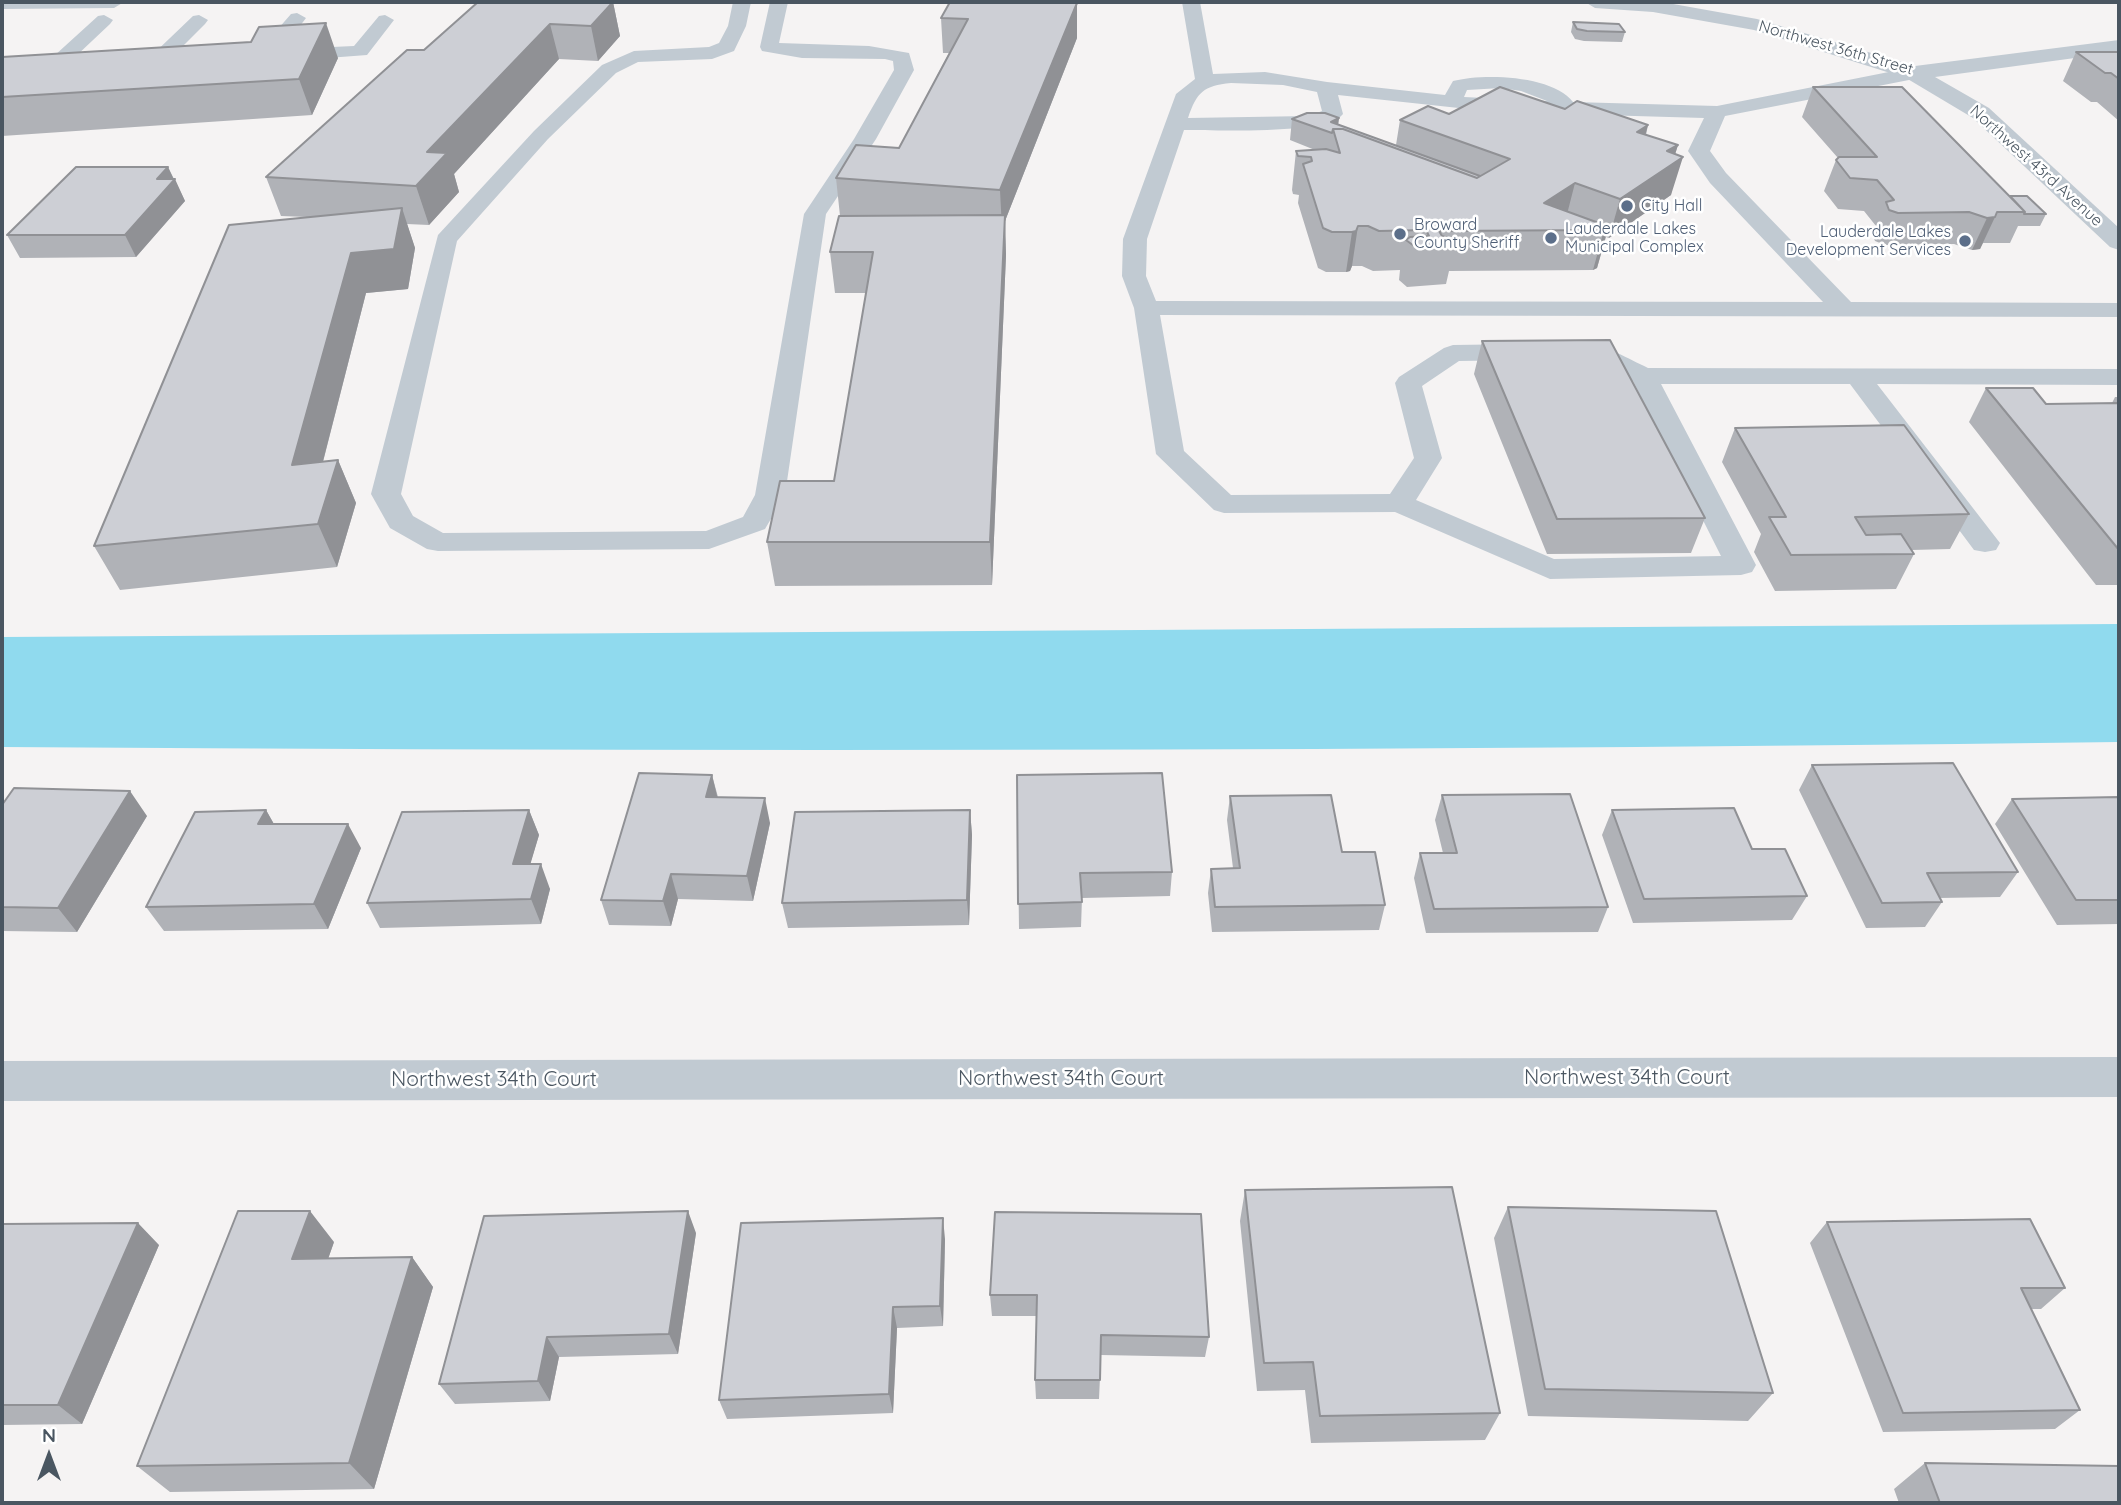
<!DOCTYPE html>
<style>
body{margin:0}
#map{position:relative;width:2121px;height:1505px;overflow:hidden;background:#f5f3f3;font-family:Quicksand,sans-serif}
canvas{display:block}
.frame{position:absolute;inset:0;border:4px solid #4a5661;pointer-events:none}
.north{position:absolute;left:14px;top:1421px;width:70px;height:70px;-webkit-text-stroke:5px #fff;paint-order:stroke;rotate:0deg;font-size:19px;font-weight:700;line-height:28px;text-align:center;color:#4a5661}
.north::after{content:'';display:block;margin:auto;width:24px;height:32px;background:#4a5661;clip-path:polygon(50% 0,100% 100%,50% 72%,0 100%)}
</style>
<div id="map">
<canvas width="2121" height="1505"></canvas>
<div class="frame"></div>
<div class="north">N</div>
</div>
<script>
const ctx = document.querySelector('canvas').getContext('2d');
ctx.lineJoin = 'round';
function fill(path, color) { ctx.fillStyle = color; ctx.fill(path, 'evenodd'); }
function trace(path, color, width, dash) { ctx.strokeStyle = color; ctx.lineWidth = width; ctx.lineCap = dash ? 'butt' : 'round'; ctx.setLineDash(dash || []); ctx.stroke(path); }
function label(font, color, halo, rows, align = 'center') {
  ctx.font = font + ' Quicksand,sans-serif'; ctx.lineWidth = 5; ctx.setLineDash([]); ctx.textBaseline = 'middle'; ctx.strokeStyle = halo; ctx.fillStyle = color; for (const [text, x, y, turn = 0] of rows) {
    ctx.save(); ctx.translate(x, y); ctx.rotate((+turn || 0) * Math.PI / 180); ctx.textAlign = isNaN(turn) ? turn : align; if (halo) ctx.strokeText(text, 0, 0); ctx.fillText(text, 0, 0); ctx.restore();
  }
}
const water = new Path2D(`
 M2119 624V742C1414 751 708 752 2 747V637Z`);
const lane = new Path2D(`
 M733 2H751L746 26 734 51 712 59 638 62 616 73 548 139 457 241 401 494 413 516 443 533 706 531 743 517 755 495 804 214 854 139 894 70 893 61 885 59 802 58 762 51 760 47 770 2H788L779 43 869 46 909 53 914 70 876 139 826 214 785 495 765 529 709 549 438 551 427 549 390 528 371 494 438 235 534 131 602 65 634 51 709 47 719 43 728 26Z
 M1182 2H1200L1213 74 1265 72 1327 82 1445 95 1453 81C1483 73 1553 75 1573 102L1717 106 1914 67 1921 69 1924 73 1914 79 1725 116 1710 151 1726 173 1851 302 2119 303V317L1160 315 1184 451 1231 495 1390 494 1414 458 1395 383 1399 377 1444 348 1453 345 1525 344 1534 347 1538 352 1534 357 1525 360 1459 361 1422 386 1442 458 1416 500 1554 559 1721 556 1633 381 1588 360 1572 357 1568 352 1572 347C1599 340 1624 357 1648 368L2119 369V385L1877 384 2000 543 1996 550 1985 552 1974 550 1850 384H1661L1756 565 1752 572 1741 575 1550 579 1395 512 1224 513 1214 510 1156 454 1134 308 1122 276 1123 239 1165 124 1176 94 1195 79ZM1231 83 1283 85 1317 92 1322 111 1309 116 1188 118C1197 92 1203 86 1231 83ZM1501 88 1521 91 1547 101 1464 97 1467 90ZM1338 95 1496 112 1704 118 1688 151 1710 183 1823 302 1156 301 1146 276 1147 239 1184 130C1213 130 1328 135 1343 114Z
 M297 13 306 18 303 22 271 61H257L254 57 257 53 291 14Z
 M104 15 113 20 110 24 57 74H43L40 70 43 66 98 16Z
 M199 15 208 20 205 24 161 68H147L144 64 147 60 193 16Z
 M385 15 394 20 367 55 288 61 278 55 288 49 354 46 379 16Z`);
const street = new Path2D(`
 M2 2H124L114 8 2 9Z
 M1585 2H1662L1757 19 1915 66 2119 40V52L1935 77 1989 108 2119 228V250L2110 247 1973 118 1906 78 1754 30 1653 12 1595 8Z
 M2119 1057V1097L2 1101V1061Z`);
const wall = new Path2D(`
 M613 2 620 36 598 61 559 59 454 174 459 192 429 225 407 224 415 248 408 289 366 293 323 462 338 460 356 503 337 567 120 590 94 546 307 217 281 216 266 177 424 50Z
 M1077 3V38L1005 221 1006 255 992 585 775 586 767 542 834 481 866 293H835L830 252 840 216 836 178 899 148 949 53H943L941 18Z
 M1573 22 1625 32 1622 42 1584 41 1575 39 1571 32Z
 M2076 52H2119V121L2097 102H2091L2063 81Z
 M2 57 338 58 312 115 2 136Z
 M1813 87 2010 196 2046 214 2040 226H2018L2010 243H1983L1980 249 1972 250 1954 244 1885 245 1875 241 1872 234 1876 226 1864 211 1838 209 1824 191 1836 160 1838 158 1802 117Z
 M1565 109 1648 125 1646 135 1678 145 1675 154 1671 195 1609 238 1606 237 1597 268 1593 270 1449 271 1446 284 1407 287 1399 280 1400 270 1373 271 1362 266H1352L1350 271 1346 272H1326L1318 268 1298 203 1299 195 1293 194 1292 190 1296 151 1315 150 1290 140 1292 119 1339 118 1338 125 1396 145 1400 120 1449 114Z
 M168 167 185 201 136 257 20 258 7 235Z
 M1482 341 1705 518 1691 553 1547 554 1474 374Z
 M1986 388 2046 404 2112 403 2115 397H2119V585H2096L1969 422Z
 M1735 428 1969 514 1950 549 1912 550 1914 554 1896 589 1775 591 1754 552 1761 534 1722 462Z
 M1812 765 2018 872 2000 897 1939 898 1942 902 1925 927 1866 928 1799 790Z
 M712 775 718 797 770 823 753 901 678 899 671 926 609 925 601 900Z
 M1017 775 1172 872 1170 896 1082 898 1081 927 1019 929Z
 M1442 795 1608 907 1598 932 1426 933 1414 878 1420 853H1443L1435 820Z
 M1230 796 1342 852 1385 905 1379 930 1212 932 1208 893 1211 869 1233 868 1227 820Z
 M2119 797V924L2057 925 1995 824 2012 799Z
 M2 805 147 816 77 932 2 931Z
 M266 810 274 824 361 848 328 929 164 931 146 907Z
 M529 810 539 835 530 864 550 889 541 924 380 928 367 903Z
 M970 810 972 835 969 925 788 928 782 903Z
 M1612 810 1752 849 1807 896 1792 920 1633 923 1602 835Z
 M1245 1190 1500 1413 1485 1440 1311 1443 1305 1390 1257 1391 1240 1221Z
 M1508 1207 1773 1393 1748 1421 1528 1416 1494 1238Z
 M995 1212 1209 1337 1205 1357 1101 1355 1099 1399H1036L1035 1380 1037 1316H992L990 1295Z
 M1827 1222 2065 1288 2041 1309H2031L2080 1410 2055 1429 1883 1432 1810 1243Z
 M2 1224 159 1245 82 1424 2 1425Z
 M696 1233 678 1354 559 1357 550 1401 455 1404 439 1384Z
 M945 1239 943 1326 897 1328 893 1413 727 1419 719 1400Z
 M334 1242 328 1259 412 1257 433 1287 374 1489 170 1492 137 1466Z
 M1925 1463 2119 1503H1899L1894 1489Z`);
const shadedWall = new Path2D(`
 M613 2 620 36 598 61 591 26Z
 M1077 3V38L1005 221 1006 255 992 585 990 542 1002 229 1000 190Z
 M326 23 338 58 312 115 299 79Z
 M550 24 559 59 454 174 459 192 429 225 416 186 427 152Z
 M1339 118 1336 139 1331 122Z
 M1648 125 1638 162 1637 132Z
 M1678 145 1672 164 1683 157 1671 195 1609 238 1620 199 1667 151Z
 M168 167 174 180 175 179 185 201 136 257 125 235 157 179Z
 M1575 183 1565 222 1544 203Z
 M402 208 415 248 408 289 366 293 311 508 292 465 351 253Z
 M1995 217 1980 249 1972 250 1987 218Z
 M1358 226 1352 266 1350 271 1346 272 1352 232Z
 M1608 228 1597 268 1593 270 1604 230Z
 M338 460 356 503 337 567 318 524Z
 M712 775 718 800 706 797Z
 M130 791 147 816 77 932 58 908Z
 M765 798 770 823 753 901 747 876Z
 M266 810 280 835 258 824Z
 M529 810 539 835 523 889 513 864Z
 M970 810 972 835 969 925 967 900Z
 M348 824 361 848 328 929 314 904Z
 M541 864 550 889 541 924 531 899Z
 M671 874 678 899 671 926 663 901Z
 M310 1211 334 1242 317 1290 292 1259Z
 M688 1211 696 1233 678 1354 669 1334Z
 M943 1218 945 1239 943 1326 940 1306Z
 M138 1223 159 1245 82 1424 58 1405Z
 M412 1257 433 1287 374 1489 349 1463Z
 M893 1307 897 1328 893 1413 889 1394Z
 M547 1337 559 1357 550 1401 538 1381Z`);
const building = new Path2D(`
 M478 2H613L591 26 550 24 427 152 447 153 416 186 266 177 407 50H424Z
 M950 2H1053L1077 3 1000 190 836 178 856 145 899 148 968 19 941 18Z
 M1573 22 1619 24 1625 32 1587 31 1577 29Z
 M326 23 299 79 2 97V57L251 42 259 27Z
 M2076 52H2119V79L2111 73H2105Z
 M1500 87 1565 109 1577 101 1648 125 1637 132 1678 145 1667 151 1683 157 1620 199 1575 183 1544 203 1607 226 1608 228 1604 230 1439 231 1442 236 1451 239 1454 244 1414 246 1406 240 1410 237 1429 236 1426 230 1379 231 1368 226H1358L1356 231 1352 232H1332L1323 228 1303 164 1312 161 1311 157 1298 156 1296 151 1326 149 1340 153 1333 129H1343L1477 178 1510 159 1400 120 1428 106 1449 114Z
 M1813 87H1902L2025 212H1997L1995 217 1987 218 1969 212 1898 213 1889 210 1886 202 1894 200 1877 180 1850 178 1836 160 1839 157H1877Z
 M1307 113H1325L1339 118 1331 122 1480 176 1477 178 1343 129H1333L1332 133 1292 119Z
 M76 167H168L157 179H175L125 235H7Z
 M2010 196H2027L2046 214H2024L2025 212Z
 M402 208 394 249 351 253 292 465 338 460 318 524 94 546 229 225Z
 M1005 215 990 542H767L780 481H834L873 252H830L839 216Z
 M1610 340 1705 518 1557 519 1482 341Z
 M1986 388H2033L2046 404 2119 403V550Z
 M1904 425 1969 514 1855 517 1866 535 1901 534 1914 554 1791 555 1769 517H1786L1735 428Z
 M1953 763 2018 872 1927 873 1942 902 1882 903 1812 765Z
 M639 773 712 775 706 797 765 798 747 876 671 874 663 901 601 900Z
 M1162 773 1172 872 1080 873 1082 902 1018 904 1017 775Z
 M14 788 130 791 58 908 2 907V805Z
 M1570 794 1608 907 1434 909 1420 853H1457L1442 795Z
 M1331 795 1342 852H1375L1385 905 1215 907 1211 869 1240 868 1230 796Z
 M2119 797V900H2076L2012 799Z
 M1734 808 1752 849H1785L1807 896 1644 899 1612 810Z
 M266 810 258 824H348L314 904 146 907 195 812Z
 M529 810 513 864H541L531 899 367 903 402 812Z
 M970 810 967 900 782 903 795 812Z
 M1452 1187 1500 1413 1320 1416 1313 1362 1264 1363 1245 1190Z
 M1508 1207 1716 1211 1773 1393 1545 1389Z
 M238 1211H310L292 1259 412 1257 349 1463 137 1466Z
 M688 1211 669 1334 547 1337 538 1381 439 1384 484 1216Z
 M995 1212 1201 1214 1209 1337 1101 1335 1100 1380H1035L1037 1295H990Z
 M943 1218 940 1306 893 1307 889 1394 719 1400 741 1223Z
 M2030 1219 2065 1288H2021L2080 1410 1903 1413 1827 1222Z
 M138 1223 58 1405H2V1224Z
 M1925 1463 2119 1466V1503H1940Z`);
const markers = [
 [1627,206,7,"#5c6f8a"],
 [1400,234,7,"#5c6f8a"],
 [1551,238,7,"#5c6f8a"],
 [1965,241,7,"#5c6f8a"]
];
const farStreetnames = [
 ["Northwest 36th Street",1836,48,16],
 ["Northwest 43rd Avenue",2036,166,42]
];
const farServicenames = [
 ["City Hall",1641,206],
 ["Broward",1414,225],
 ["County Sheriff",1414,243],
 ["Lauderdale Lakes",1565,229],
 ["Municipal Complex",1565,247],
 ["Lauderdale Lakes",1951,232,"right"],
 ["Development Services",1951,250,"right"]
];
const nearStreetnames = [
 ["Northwest 34th Court",1627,1078],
 ["Northwest 34th Court",1061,1079],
 ["Northwest 34th Court",494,1080]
];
fill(water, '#90daee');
fill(lane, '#c1cad2');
fill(street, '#c1cad2');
fill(wall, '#b0b2b7');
fill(shadedWall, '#909195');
fill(building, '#cdcfd5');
trace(building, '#909195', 2);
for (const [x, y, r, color] of markers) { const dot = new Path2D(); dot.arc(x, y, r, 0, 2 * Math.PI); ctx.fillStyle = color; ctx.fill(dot); trace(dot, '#fff', 2.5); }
label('16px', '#4a5661', '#fff', farStreetnames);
label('16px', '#4e5e75', '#fff', farServicenames, 'left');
label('21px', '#4a5661', '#fff', nearStreetnames);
</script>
